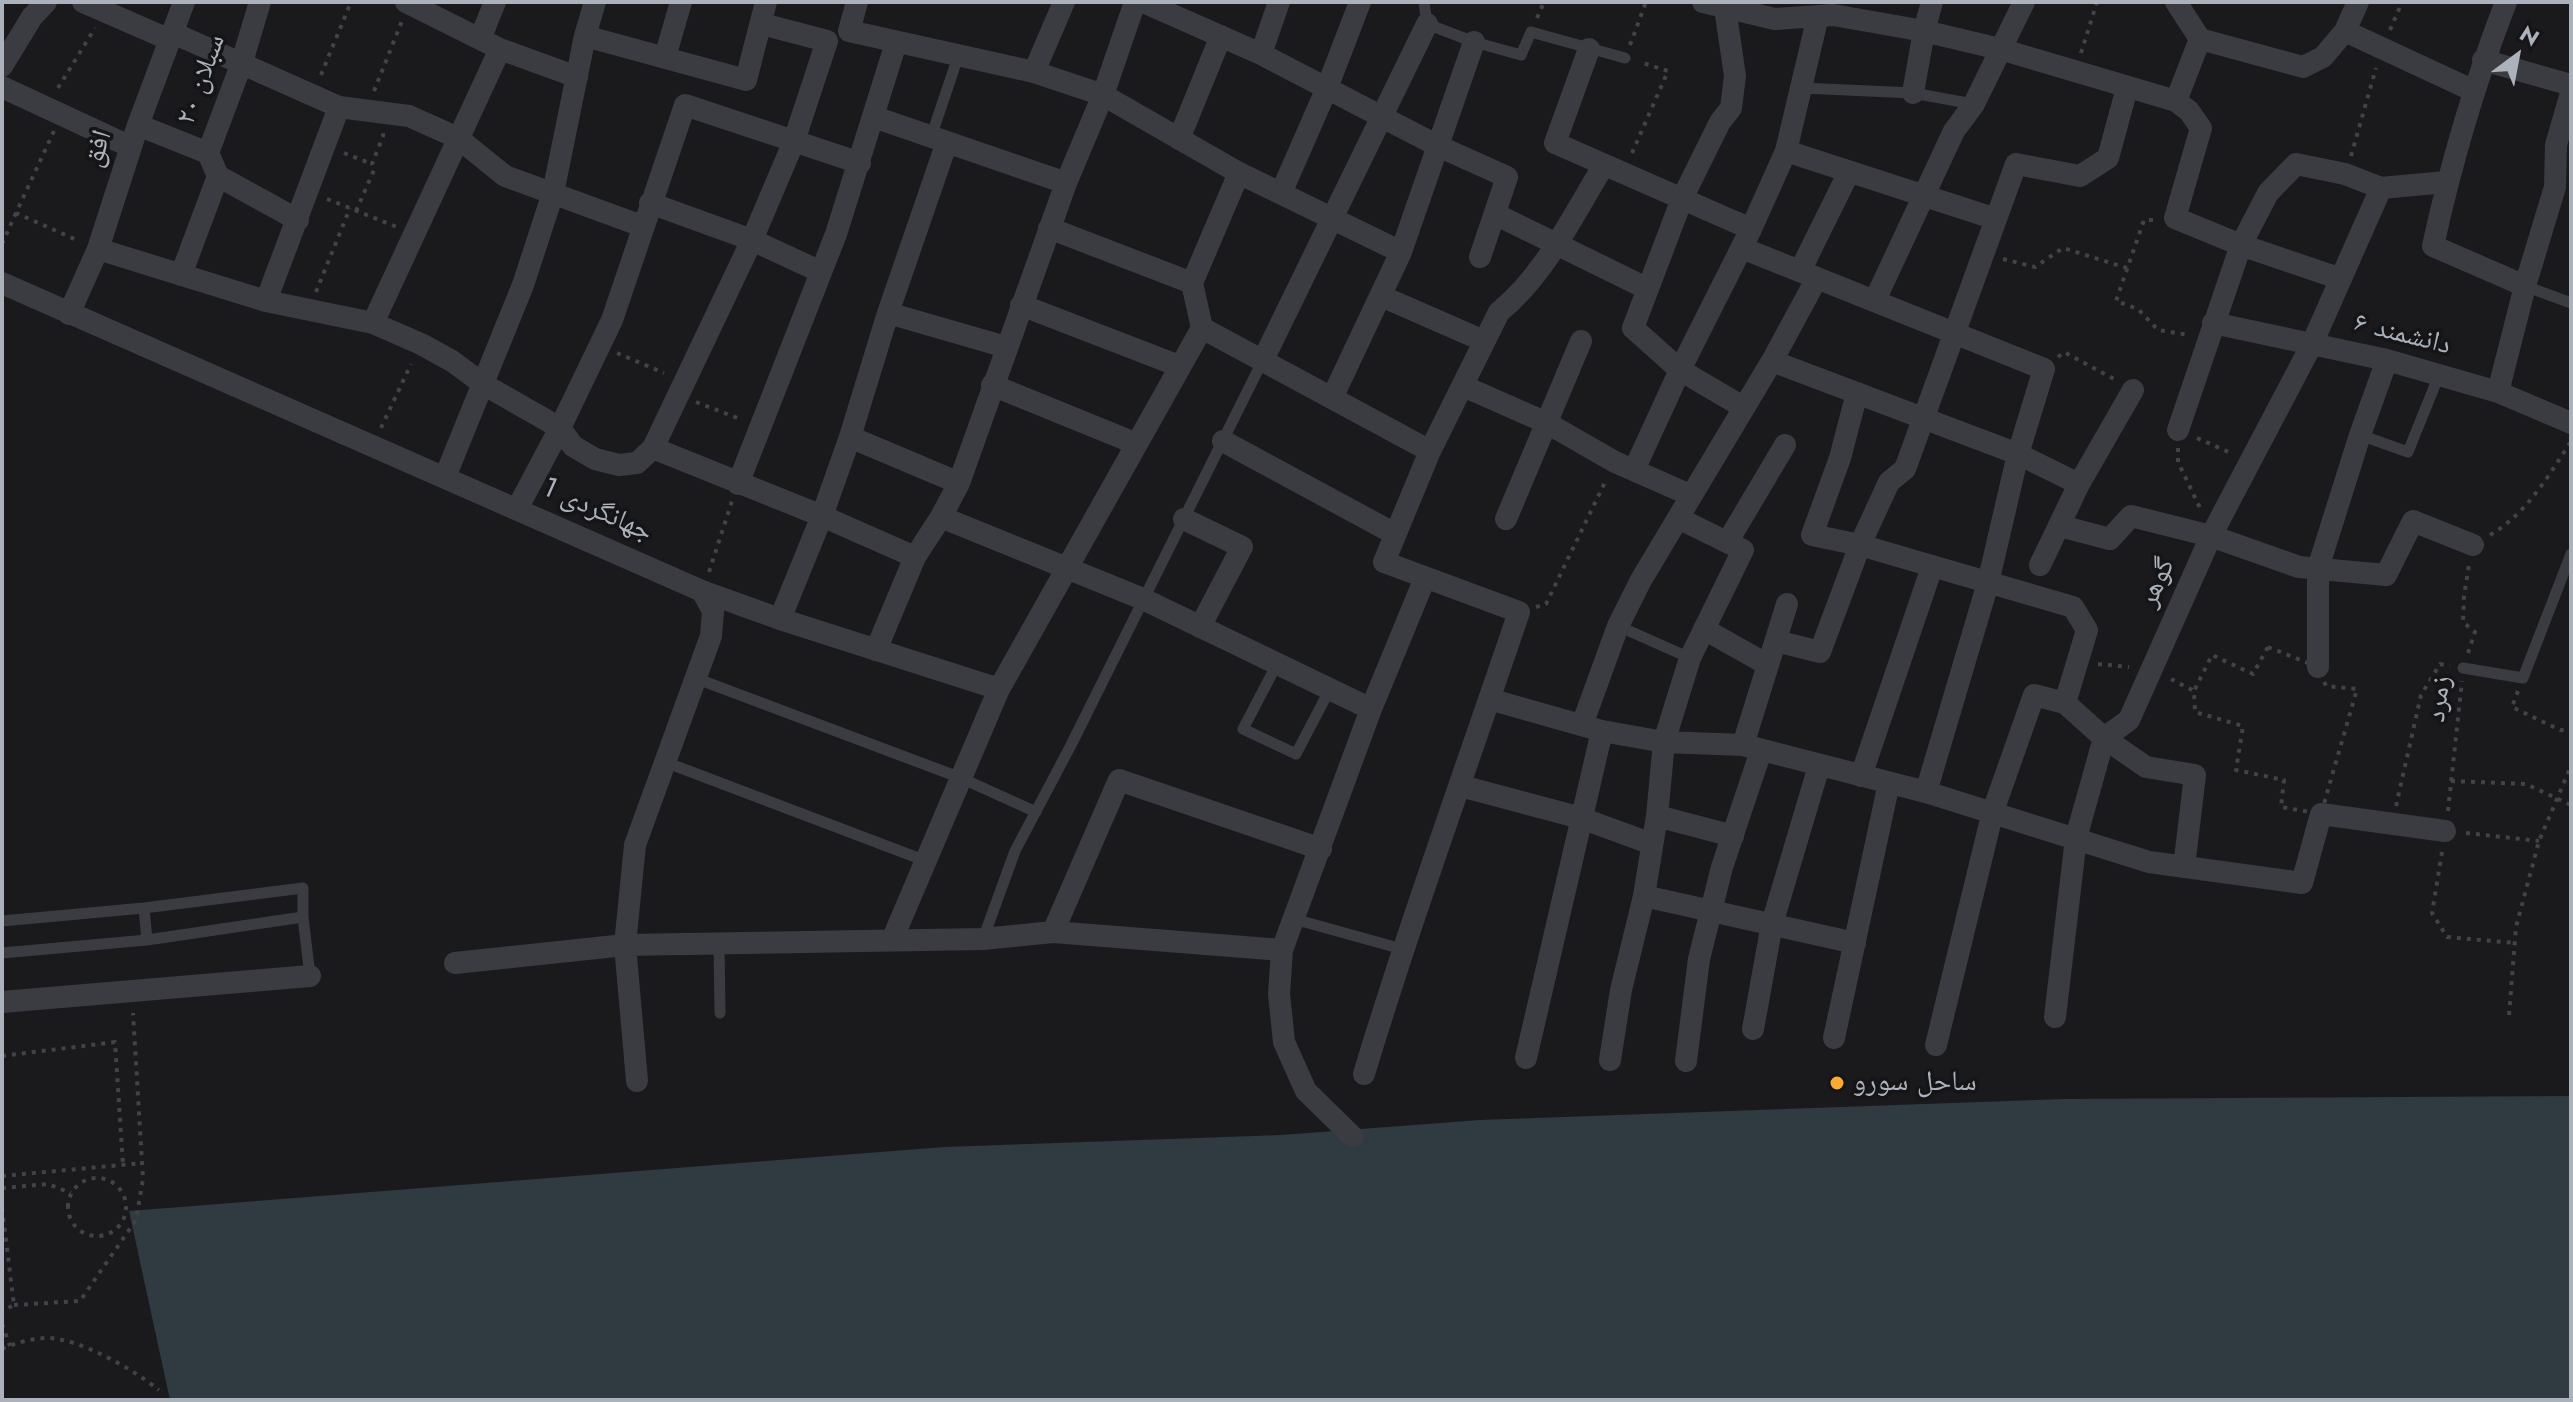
<!DOCTYPE html>
<meta charset="utf-8">
<style>
body{margin:0}
#map{position:relative;width:2573px;height:1402px;overflow:hidden;background:#1a1a1c;font-family:Jost,sans-serif}
canvas{display:block}
.frame{position:absolute;inset:0;border:4px solid #acb2bc;pointer-events:none}
.north{position:absolute;left:2477px;top:16px;width:80px;height:80px;-webkit-text-stroke:6px #151517;paint-order:stroke;rotate:32deg;font-size:22px;font-weight:700;line-height:32px;text-align:center;color:#acb2bc}
.north::after{content:'';display:block;margin:auto;width:28px;height:36px;background:#acb2bc;clip-path:polygon(50% 0,100% 100%,50% 72%,0 100%)}
</style>
<div id="map">
<canvas width="2573" height="1402"></canvas>
<div class="frame"></div>
<div class="north">N</div>
</div>
<script>
const ctx = document.querySelector('canvas').getContext('2d');
ctx.lineJoin = 'round';
function fill(path, color) { ctx.fillStyle = color; ctx.fill(path, 'evenodd'); }
function trace(path, color, width, dash) { ctx.strokeStyle = color; ctx.lineWidth = width; ctx.lineCap = dash ? 'butt' : 'round'; ctx.setLineDash(dash || []); ctx.stroke(path); }
function label(font, color, halo, rows, align = 'center') {
  ctx.font = font + ' Jost,"Noto Naskh Arabic",sans-serif'; ctx.lineWidth = 7; ctx.setLineDash([]); ctx.textBaseline = 'middle'; ctx.strokeStyle = halo; ctx.fillStyle = color; for (const [text, x, y, turn = 0] of rows) {
    ctx.save(); ctx.translate(x, y); ctx.rotate((+turn || 0) * Math.PI / 180); ctx.textAlign = isNaN(turn) ? turn : align; if (halo) ctx.strokeText(text, 0, 0); ctx.fillText(text, 0, 0); ctx.restore();
  }
}
const water = new Path2D(`
 M2571 1096V1400H170L129 1211 944 1147 1281 1135 1480 1120 2063 1099Z`);
const path = new Path2D(`
 M1537 18 1544 2
 M2390 30 2402 2
 M1630 45 1646 2
 M2081 53 2097 2
 M321 75 351 2
 M58 88 95 28
 M374 91 402 21
 M54 131 16 213 79 241
 M344 153 372 164
 M1632 153 1668 71 1640 62
 M2351 156 2376 68
 M327 199 397 227
 M356 211 374 170 372 164 383 136V132
 M2153 220H2144L2116 301 2138 309 2158 330 2189 335
 M2 244 16 213
 M2003 259 2035 267 2063 248 2127 268
 M316 292 350 208
 M617 353 664 373
 M2058 357 2064 352 2116 380
 M696 402 740 419
 M381 428 411 364
 M2197 438 2233 454
 M2178 448V462L2201 510
 M2490 535C2527 513 2547 478 2570 443
 M709 572 732 501
 M1536 607 1546 604 1606 480
 M2268 647 2318 667 2326 686 2357 689 2321 814 2281 807 2284 780 2236 770 2243 726 2195 712 2194 691 2212 655 2253 674Z
 M2468 653 2475 632 2463 622 2464 596 2469 565
 M2098 664 2129 667
 M2171 679 2194 691
 M2518 691 2512 707 2560 730 2571 731
 M2451 781 2526 784 2571 805
 M2396 806 2421 695 2440 664 2450 666
 M2448 811 2462 681
 M2466 833 2539 841
 M2442 852 2432 913 2447 937 2515 943
 M2509 1015 2516 927 2539 841 2571 766
 M2 1056 115 1042 123 1165
 M2 1176 143 1163
 M68 1207a29 29 0 1 1 58 0a29 29 0 1 1-58 0Z
 M2 1188 48 1184 71 1193
 M2 1208 14 1305 2 1311
 M14 1305 80 1301 136 1220 143 1179 133 1013
 M2 1324 10 1346
 M2 1349C15 1343 30 1339 45 1338 78 1337 134 1370 159 1390`);
const service = new Path2D(`
 M1424 2 1427 24 1474 42 1521 55 1531 32 1625 58
 M1802 88 1913 93 1973 104
 M931 137 958 57
 M2525 286 2571 303
 M2360 435 2408 452 2439 375
 M1618 626 1690 658
 M1277 664 1243 729 1296 754 1330 689
 M2463 668 2523 678 2571 554
 M695 678 961 778 1036 812
 M665 762 926 861
 M144 908 147 940
 M303 917 310 976
 M1294 919 1402 949
 M2 921 144 908 303 888V917L147 940 2 953
 M983 939 1015 851 1070 747 1263 360
 M719 944 720 1013`);
const minor = new Path2D(`
 M83 2 170 40
 M406 2 500 49 577 77
 M857 2 849 31 1034 72 1103 95 1239 173 1401 252
 M1135 2 1103 95 1066 183 959 483 941 517 1143 599 1371 709
 M1143 2 1261 54 1438 146 1507 177 1480 257
 M1703 2 1775 19 1833 15 1924 31 2000 49 2176 101 2189 111 2201 128 2175 218 2241 245 2178 430
 M1726 2 1725 8 1735 76 1731 108 1720 122 1682 199 1633 328 1680 370 1743 407
 M2358 2 2345 31 2474 91
 M173 33 339 107 409 116 458 138 505 176 642 226
 M585 36 746 80 766 2
 M480 39 495 2
 M2200 39 2303 67 2323 57 2345 31
 M1589 49 1555 143 1751 229
 M1261 54 1279 2
 M665 57 681 2
 M2483 60 2571 85
 M2 66 32 17 46 2
 M1034 72 1064 2
 M2 87 131 147
 M1913 93 1924 31 1932 2
 M2176 101 2200 39 2176 2
 M874 117 1066 183
 M138 125 208 153
 M1179 139 1221 36
 M1786 151 1996 219
 M1239 173 1192 283 1202 328 1430 451 1384 562 1519 612C1467 766 1411 919 1364 1074
 M218 176 298 220
 M1281 193 1327 88 1360 2
 M650 203 752 240 821 272
 M1495 214 1648 289
 M1049 228 1192 283
 M1742 248 2044 369 2018 454 1988 583 1926 792
 M98 249 266 301 373 323 421 344 452 361 483 384 560 428 573 446 595 459 619 465 637 463 653 448 752 240 794 141 827 41 762 24
 M1800 271 1849 172
 M181 275 218 176 208 153 241 65 260 2
 M2341 279 2241 245 2268 193 2296 164 2345 174 2381 188
 M2 283 702 591 713 611 711 636 635 845 625 945 637 1081
 M2525 286 2555 187 2556 145 2571 93
 M1381 296 1484 341
 M1875 300 1954 131 1974 104 2024 2
 M266 301 339 107
 M1021 305 1179 366
 M888 313 1006 347
 M69 314 98 249 138 125 184 2
 M373 323 500 49
 M2213 323 2387 360 2498 392 2571 423
 M1263 360 1427 24
 M1772 361 2018 454 2079 484
 M992 385 1137 444
 M1463 386 1547 423 1615 462 1690 495
 M2498 392 2525 286 2433 246C2451 163 2475 82 2506 2
 M1857 393 1840 458 1812 535 1860 545 2073 607 2087 630 2065 703
 M1332 398 1401 252 1474 42
 M850 437 959 483
 M1223 441 1395 534
 M653 448 822 516 915 557
 M1430 451 1499 312C1545 275 1573 215 1604 165
 M1634 470 1680 370 1751 229 1786 151 1818 16
 M445 477 523 285 553 193 585 36 595 2
 M738 484 836 234 896 43
 M517 509 560 428 612 320 685 105 860 163
 M1184 519 1242 547 1200 627
 M1506 519 1581 341
 M2060 526 2110 539 2131 516 2211 536 2299 567 2386 575 2413 521 2473 545
 M1728 541 1785 445
 M2040 565 2079 484 2133 390
 M702 591 780 619 999 689
 M780 619 822 516 850 437 888 313 947 142
 M1704 629 1768 665
 M1776 641 1820 652 1860 545 1889 482 1905 469 2016 164 2080 176 2108 158 2127 88
 M876 650 915 557 941 517
 M2318 667V568L2360 435 2387 360
 M1489 699 1602 731 1664 742 1743 745 1926 792 2149 862 2302 883 2321 814 2445 831
 M1582 725 1618 626 1641 580 1772 361 1817 278
 M1743 745 1787 604
 M1861 776 1932 567
 M1461 786 1581 818 1652 844
 M1657 816 1733 836
 M1644 896 1855 943
 M1053 932 1119 780 1321 849
 M892 940 999 689 1202 328
 M1282 950 1279 994 1284 1042 1306 1091 1353 1137
 M455 963 625 945 983 939 1053 932 1282 950 1371 709 1425 578
 M2 1002 310 976
 M2055 1017 2076 838 2104 738 2129 720 2211 536 2312 344 2381 188 2446 182
 M1753 1029 1772 924 1819 766
 M1834 1038 1889 783
 M1936 1045 1993 811 2034 695 2065 703 2104 738 2146 767 2195 775 2184 867
 M1526 1058 1602 731
 M1610 1060 1621 990 1644 896 1657 816 1664 742 1690 658 1743 550 1678 518
 M1686 1061 1699 959 1722 867 1761 751`);
const markers = [
 [1837,1083,8,"#fbab33"]
];
const streetNames = [
 ["سبلان ۲۰",202,80,-70],
 ["افق",99,149,-72],
 ["دانشمند ۶",2402,335,14],
 ["جهانگردی 1",597,511,24],
 ["گوهر",2158,583,-66],
 ["زمرد",2440,699,-83]
];
const poiNames = [
 ["ساحل سورو",1853,1083]
];
fill(water, '#2f3a41');
trace(path, '#404348', 4, [4, 6]);
trace(service, '#3a3c41', 11);
trace(minor, '#3a3c41', 22);
for (const [x, y, r, color] of markers) { const dot = new Path2D(); dot.arc(x, y, r, 0, 2 * Math.PI); ctx.fillStyle = color; ctx.fill(dot); trace(dot, '#151517', 3); }
label('28px', '#acb2bc', '#151517', streetNames);
label('28px', '#acb2bc', '#151517', poiNames, 'left');
</script>
